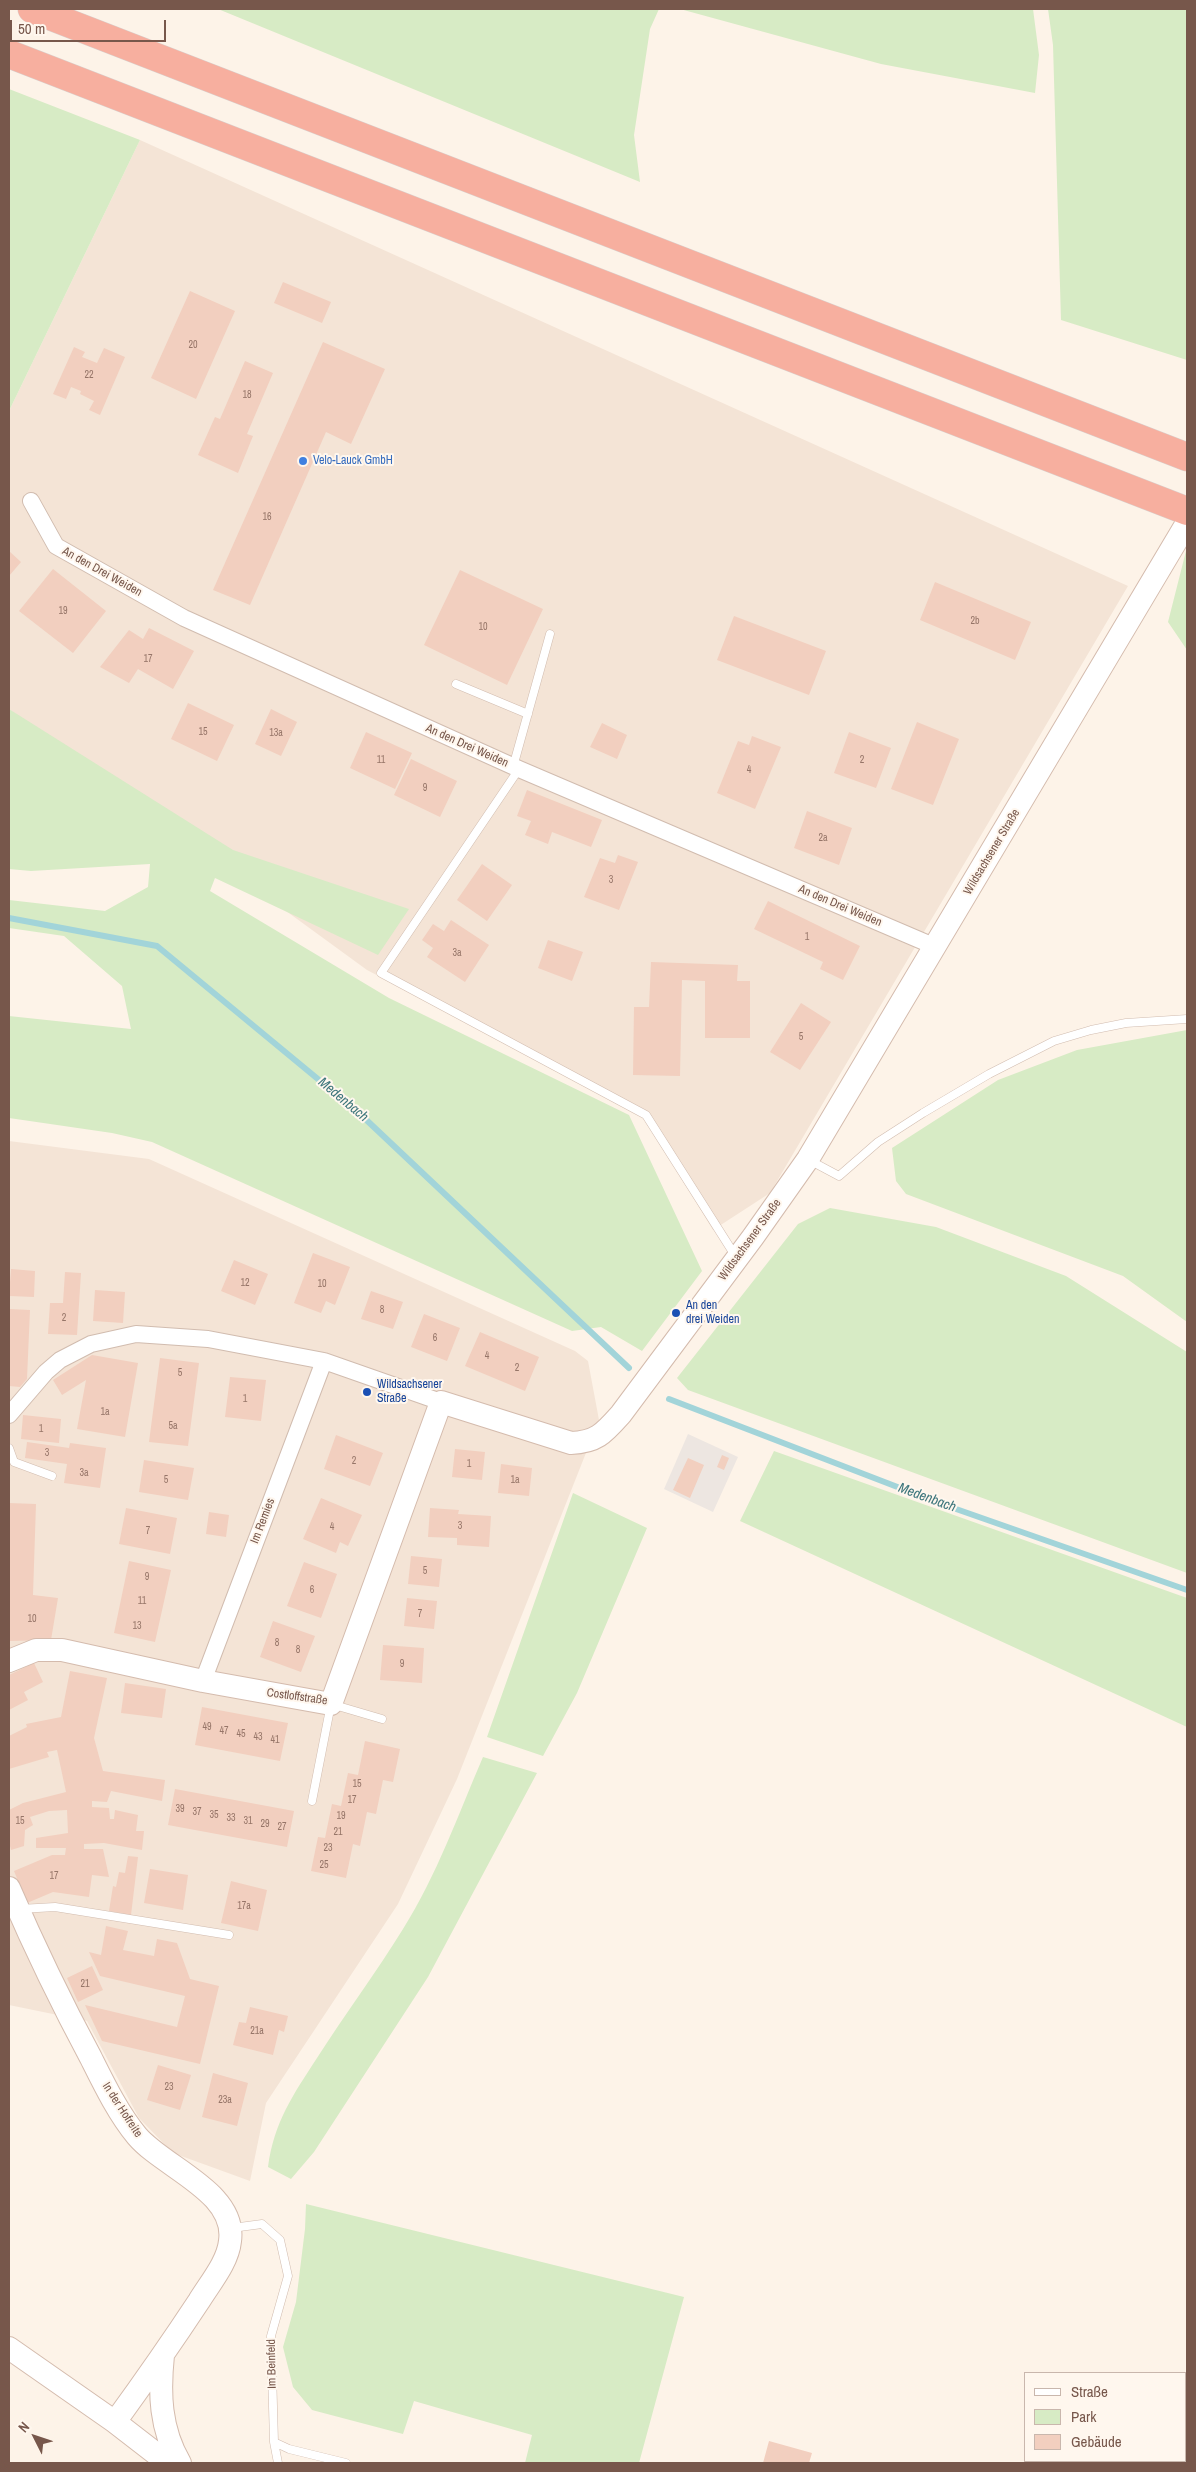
<!DOCTYPE html>
<meta charset="utf-8">
<style>
body{margin:0}
#map{position:relative;width:1196px;height:2472px;overflow:hidden;background:#fdf3e8;font-family:"Archivo Narrow",sans-serif}
canvas{display:block}
.frame{position:absolute;inset:0;border:10px solid #77574b;pointer-events:none}
.legend{position:absolute;left:1024px;top:2372px;width:162px;height:90px;box-sizing:border-box;background:#fff7ee;border:1px solid #c9b7ad;margin:0;padding:6px 9px;list-style:none;font-size:15px;color:#77574b}
.legend li{display:flex;align-items:center;gap:10px;height:25px}
.legend b{width:25px;border:1px solid #c9b7ad}
.north{position:absolute;left:10px;top:2412px;width:50px;height:50px;-webkit-text-stroke:4px #fff7ee;paint-order:stroke;rotate:311deg;font-size:14px;font-weight:700;line-height:20px;text-align:center;color:#77574b}
.north::after{content:'';display:block;margin:auto;width:18px;height:22px;background:#77574b;clip-path:polygon(50% 0,100% 100%,50% 72%,0 100%)}
.scale{position:absolute;left:10px;top:20px;width:156px;height:22px;box-sizing:border-box;border:2px solid #77574b;border-top:0;padding-left:6px;font-size:15px;line-height:18px;white-space:nowrap;color:#77574b;-webkit-text-stroke:4px #fff7ee;paint-order:stroke}
</style>
<div id="map">
<canvas width="1196" height="2472"></canvas>
<div class="frame"></div>
<ul class="legend">
<li><b style="height:6px;background:#fff"></b>Straße</li>
<li><b style="height:14px;background:#d7ebc5"></b>Park</li>
<li><b style="height:14px;background:#f2cfbf"></b>Gebäude</li>
</ul>
<div class="north">N</div>
<div class="scale">50 m</div>
</div>
<script>
const ctx = document.querySelector('canvas').getContext('2d');
ctx.lineJoin = 'round';
function fill(path, color) { ctx.fillStyle = color; ctx.fill(path, 'evenodd'); }
function trace(path, color, width, dash) { ctx.strokeStyle = color; ctx.lineWidth = width; ctx.lineCap = dash ? 'butt' : 'round'; ctx.setLineDash(dash || []); ctx.stroke(path); }
function label(font, color, halo, rows, align = 'center') {
  ctx.font = font + ' "Archivo Narrow",sans-serif'; ctx.lineWidth = 4; ctx.setLineDash([]); ctx.textBaseline = 'middle'; ctx.strokeStyle = halo; ctx.fillStyle = color; for (const [text, x, y, turn = 0] of rows) {
    ctx.save(); ctx.translate(x, y); ctx.rotate((+turn || 0) * Math.PI / 180); ctx.textAlign = isNaN(turn) ? turn : align; if (halo) ctx.strokeText(text, 0, 0); ctx.fillText(text, 0, 0); ctx.restore();
  }
}
const residential = new Path2D(`
 M140 140 1128 586 770 1193 713 1230 642 1114 367 970 9 709V411Z
 M9 1141 149 1159 575 1351 588 1361 599 1420 457 1779 398 1904 266 2103 250 2181 173 2153 139 2118 87 2021 9 2005Z`);
const industrial = new Path2D(`
 M688 1434 738 1457 713 1512 664 1489Z`);
const green = new Path2D(`
 M218 9H659L650 29 634 135 640 182Z
 M680 9H1033L1039 55 1035 93 881 64Z
 M1048 9H1187V360L1061 320 1053 45Z
 M9 89 140 140 9 411Z
 M1186 551 1187 552V650L1168 622Z
 M9 709 233 850 409 909 378 955 215 878 210 891 389 998 629 1115 702 1271 642 1351 601 1327 572 1331 152 1142 112 1133 9 1118V1016L131 1029 122 986 64 936 9 928V900L105 911 148 887 150 864 31 871 9 869Z
 M1187 1030V1322L1123 1276 906 1194 896 1181 892 1148 998 1080 1077 1050Z
 M830 1208 936 1227 1066 1276 1187 1352V1573L688 1390 677 1378 798 1224Z
 M774 1451 1187 1598V1727L740 1521Z
 M573 1493 647 1528 577 1693 543 1756 487 1737Z
 M483 1757 537 1773 428 1977 314 2152 291 2179 268 2167C274 2122 293 2095 317 2058 345 2014 376 1973 403 1929 437 1875 458 1815 483 1757Z
 M306 2204 684 2297 639 2463H525L532 2435 414 2401 403 2434 312 2410 293 2387 283 2347 296 2302 305 2229Z`);
const stream = new Path2D(`
 M9 918 157 946 359 1113 629 1368
 M669 1399 939 1503 1187 1590`);
const building = new Path2D(`
 M283 282 331 302 322 323 274 303Z
 M190 291 235 311 196 399 151 378Z
 M323 342 385 369 351 444 326 432 250 605 213 590Z
 M74 347 85 352 82 357 97 363 104 348 125 357 100 415 89 410 94 401 80 394 81 391 71 387 66 399 53 394Z
 M245 361 273 373 247 434 253 436 238 473 198 455 215 417 220 419Z
 M9 551 21 562 9 576Z
 M53 569 106 611 73 653 19 611Z
 M460 570 543 609 507 685 424 645Z
 M935 582 1031 622 1015 660 920 620Z
 M734 616 826 651 809 695 717 660Z
 M149 628 194 651 173 689 138 669 129 683 100 667 129 630 143 639Z
 M188 703 234 725 217 761 171 739Z
 M271 709 297 722 281 756 255 744Z
 M917 722 959 739 933 805 891 789Z
 M602 723 627 735 617 759 590 747Z
 M366 732 412 753 395 789 350 768Z
 M849 732 891 748 876 788 834 773Z
 M752 736 781 747 755 809 717 793 738 741 749 745Z
 M411 759 457 781 440 817 394 795Z
 M527 790 602 820 591 847 552 832 548 844 525 835 531 821 517 816Z
 M807 811 852 828 839 865 794 848Z
 M618 855 638 862 619 910 584 897 600 858 615 863Z
 M482 864 512 885 487 921 457 900Z
 M768 901 860 946 843 980 820 969 823 962 754 929Z
 M451 920 489 945 465 982 427 957 433 948 422 940 433 924 444 931Z
 M548 940 583 952 572 981 538 968Z
 M651 962 738 965 737 981H750V1038H705V981L682 980 680 1076 633 1075 634 1007H649Z
 M801 1003 831 1022 800 1070 770 1052Z
 M313 1253 350 1267 335 1305 326 1301 321 1313 294 1303Z
 M234 1260 268 1274 255 1305 221 1291Z
 M11 1269 35 1271 34 1297 9 1296Z
 M65 1272 81 1273 77 1335 48 1334 50 1303H63Z
 M95 1290 125 1292 123 1323 93 1321Z
 M371 1291 403 1302 393 1329 361 1319Z
 M9 1309 30 1310 27 1379 20 1387 9 1386Z
 M424 1314 460 1328 447 1361 411 1347Z
 M480 1332 539 1357 525 1391 465 1366Z
 M92 1355 138 1363 125 1437 77 1429 86 1380 62 1395 53 1380Z
 M160 1358 199 1363 188 1446 149 1442Z
 M230 1377 266 1380 261 1421 225 1417Z
 M23 1415 61 1419 59 1443 21 1439Z
 M336 1435 383 1453 370 1486 324 1469Z
 M27 1442 69 1448 70 1443 106 1448 100 1488 64 1483 67 1464 25 1458Z
 M455 1449 485 1452 482 1480 452 1477Z
 M722 1455 729 1458 724 1470 717 1467Z
 M688 1458 704 1465 690 1498 673 1490Z
 M144 1460 194 1468 188 1500 139 1492Z
 M501 1464 532 1468 529 1496 498 1493Z
 M321 1498 362 1515 348 1546 340 1542 336 1553 303 1539Z
 M9 1503 36 1504 33 1595 58 1598 51 1640 9 1641Z
 M126 1508 177 1518 170 1554 119 1544Z
 M430 1508 459 1510 458 1514 491 1516 489 1547 457 1545V1538L428 1537Z
 M209 1512 229 1515 226 1537 206 1534Z
 M411 1556 442 1559 439 1587 408 1584Z
 M129 1561 171 1570 155 1642 114 1633Z
 M304 1562 337 1574 321 1618 287 1606Z
 M407 1598 437 1601 434 1629 404 1626Z
 M273 1621 315 1636 301 1672 260 1657Z
 M383 1645 424 1648 422 1683 380 1680Z
 M34 1663 43 1682 24 1692 28 1700 9 1710V1675Z
 M70 1671 107 1678 94 1738 103 1771 165 1780 162 1801 111 1791 107 1802 92 1801V1807L109 1808 110 1819H114L115 1810 138 1815 136 1831H144L142 1850 104 1843 84 1844V1849H103L109 1877 92 1875 89 1897 53 1892 27 1903 14 1871 52 1855H65L66 1848H36V1838L68 1833 67 1810 49 1811 30 1817 33 1825 25 1830 24 1846 11 1850 9 1842V1810L23 1803 66 1792 57 1750 47 1752 49 1757 9 1769V1736L27 1727 26 1724 61 1717Z
 M125 1683 166 1689 162 1718 121 1713Z
 M202 1707 288 1723 280 1761 195 1745Z
 M365 1741 400 1749 393 1782 383 1780 376 1814 367 1812 360 1846 353 1844 346 1878 311 1871 318 1837 325 1838 332 1804 341 1806 348 1773 358 1775Z
 M175 1789 294 1811 287 1847 168 1825Z
 M128 1856 138 1857 131 1915 109 1911 113 1886 116 1887 119 1872 125 1873Z
 M150 1869 188 1875 183 1910 144 1903Z
 M231 1881 267 1890 258 1931 221 1923Z
 M106 1926 128 1931 123 1950 154 1956 157 1939 177 1943 190 1979 219 1986 200 2064 102 2041 85 2005 177 2027 185 1996 100 1976 89 1952 101 1955Z
 M92 1966 103 1990 78 2002 67 1978Z
 M250 2007 288 2016 284 2032 279 2030 273 2055 233 2045 239 2022 246 2023Z
 M158 2065 191 2075 180 2110 147 2100Z
 M213 2073 248 2083 237 2126 202 2117Z
 M769 2441 812 2453 809 2463H763Z`);
const lane = new Path2D(`
 M456 684 528 714
 M513 767 550 634
 M519 769 381 973 646 1115 736 1257
 M809 1160 839 1176 878 1142 923 1113 989 1074 1054 1041 1091 1030 1126 1023 1187 1019
 M9 1448 14 1462 52 1476
 M312 1801 331 1704 382 1719
 M20 1909 55 1907 229 1935
 M232 2228 262 2224 280 2240 288 2276 271 2336 274 2442 289 2449 346 2463
 M274 2442 278 2463`);
const street = new Path2D(`
 M31 501 56 546 184 618 519 769 936 947
 M9 1415 46 1372 60 1360 91 1344 136 1334 208 1339 324 1361 441 1402
 M203 1681 324 1361`);
const secondary = new Path2D(`
 M9 1661 36 1650H62L203 1681 331 1704 441 1402 571 1443C597 1442 604 1433 621 1414L753 1237 808 1159 1187 523
 M9 1888C34 1946 61 2002 91 2058 104 2084 118 2113 137 2136 164 2168 237 2192 230 2241 228 2262 210 2283 199 2301 172 2342 144 2382 115 2422
 M9 2348 115 2422 168 2463
 M163 2355C159 2393 160 2429 180 2463`);
const highway = new Path2D(`
 M32 9 1187 457
 M9 54 1187 511`);
const markers = [
 [303,461,5,"#3f7fe0"],
 [676,1313,5,"#1a4fb4"],
 [367,1392,5,"#1a4fb4"]
];
const numberNames = [
 ["20",193,345],
 ["22",89,375],
 ["18",247,395],
 ["16",267,517],
 ["19",63,611],
 ["2b",975,621],
 ["10",483,627],
 ["17",148,659],
 ["15",203,732],
 ["13a",276,733],
 ["11",381,760],
 ["2",862,760],
 ["4",749,770],
 ["9",425,788],
 ["2a",823,838],
 ["3",611,880],
 ["1",807,937],
 ["3a",457,953],
 ["5",801,1037],
 ["12",245,1283],
 ["10",322,1284],
 ["8",382,1310],
 ["2",64,1318],
 ["6",435,1338],
 ["4",487,1356],
 ["2",517,1368],
 ["5",180,1373],
 ["1",245,1399],
 ["1a",105,1412],
 ["5a",173,1426],
 ["1",41,1429],
 ["3",47,1453],
 ["2",354,1461],
 ["1",469,1464],
 ["3a",84,1473],
 ["5",166,1480],
 ["1a",515,1480],
 ["3",460,1526],
 ["4",332,1527],
 ["7",148,1531],
 ["5",425,1571],
 ["9",147,1577],
 ["6",312,1590],
 ["11",142,1601],
 ["7",420,1614],
 ["10",32,1619],
 ["13",137,1626],
 ["8",277,1643],
 ["8",298,1650],
 ["9",402,1664],
 ["49",207,1727],
 ["47",224,1731],
 ["45",241,1734],
 ["43",258,1737],
 ["41",275,1740],
 ["15",357,1784],
 ["17",352,1800],
 ["39",180,1809],
 ["37",197,1812],
 ["35",214,1815],
 ["19",341,1816],
 ["33",231,1818],
 ["15",20,1821],
 ["31",248,1821],
 ["29",265,1824],
 ["27",282,1827],
 ["21",338,1832],
 ["23",328,1848],
 ["25",324,1865],
 ["17",54,1876],
 ["17a",244,1906],
 ["21",85,1984],
 ["21a",257,2031],
 ["23",169,2087],
 ["23a",225,2100]
];
const shopNames = [
 ["Velo-Lauck GmbH",313,461]
];
const streetNames = [
 ["An den Drei Weiden",102,572,29],
 ["An den Drei Weiden",467,746,24],
 ["Wildsachsener Straße",992,852,-59],
 ["An den Drei Weiden",840,906,23],
 ["Wildsachsener Straße",750,1240,-54],
 ["Im Remies",263,1521,-69],
 ["Costloffstraße",297,1697,8],
 ["In der Hofreite",122,2110,57],
 ["Im Beinfeld",272,2364,-91]
];
const transitNames = [
 ["An den",686,1306],
 ["drei Weiden",686,1320],
 ["Wildsachsener",377,1385],
 ["Straße",377,1399]
];
const waterNames = [
 ["Medenbach",343,1100,40],
 ["Medenbach",927,1498,20]
];
fill(residential, '#f4e4d6');
fill(industrial, '#ede6e1');
fill(green, '#d7ebc5');
trace(stream, '#a2d4d9', 6);
fill(building, '#f2cfbf');
trace(lane, '#d1bcaf', 9);
trace(street, '#d1bcaf', 18);
trace(secondary, '#d4bbad', 24);
trace(highway, '#d9d0cd', 29);
trace(lane, '#fff', 8);
trace(street, '#fff', 16);
trace(secondary, '#fff', 22);
trace(highway, '#f7af9f', 28);
for (const [x, y, r, color] of markers) { const dot = new Path2D(); dot.arc(x, y, r, 0, 2 * Math.PI); ctx.fillStyle = color; ctx.fill(dot); trace(dot, '#fff7ee', 2); }
label('10px', '#967568', null, numberNames);
label('12px', '#366cbe', '#fff7ee', shopNames, 'left');
label('12px', '#77574b', '#fff7ee', streetNames);
label('12px', '#164399', '#fff7ee', transitNames, 'left');
label('italic 14px', '#3e767c', '#fff7ee', waterNames);
</script>
